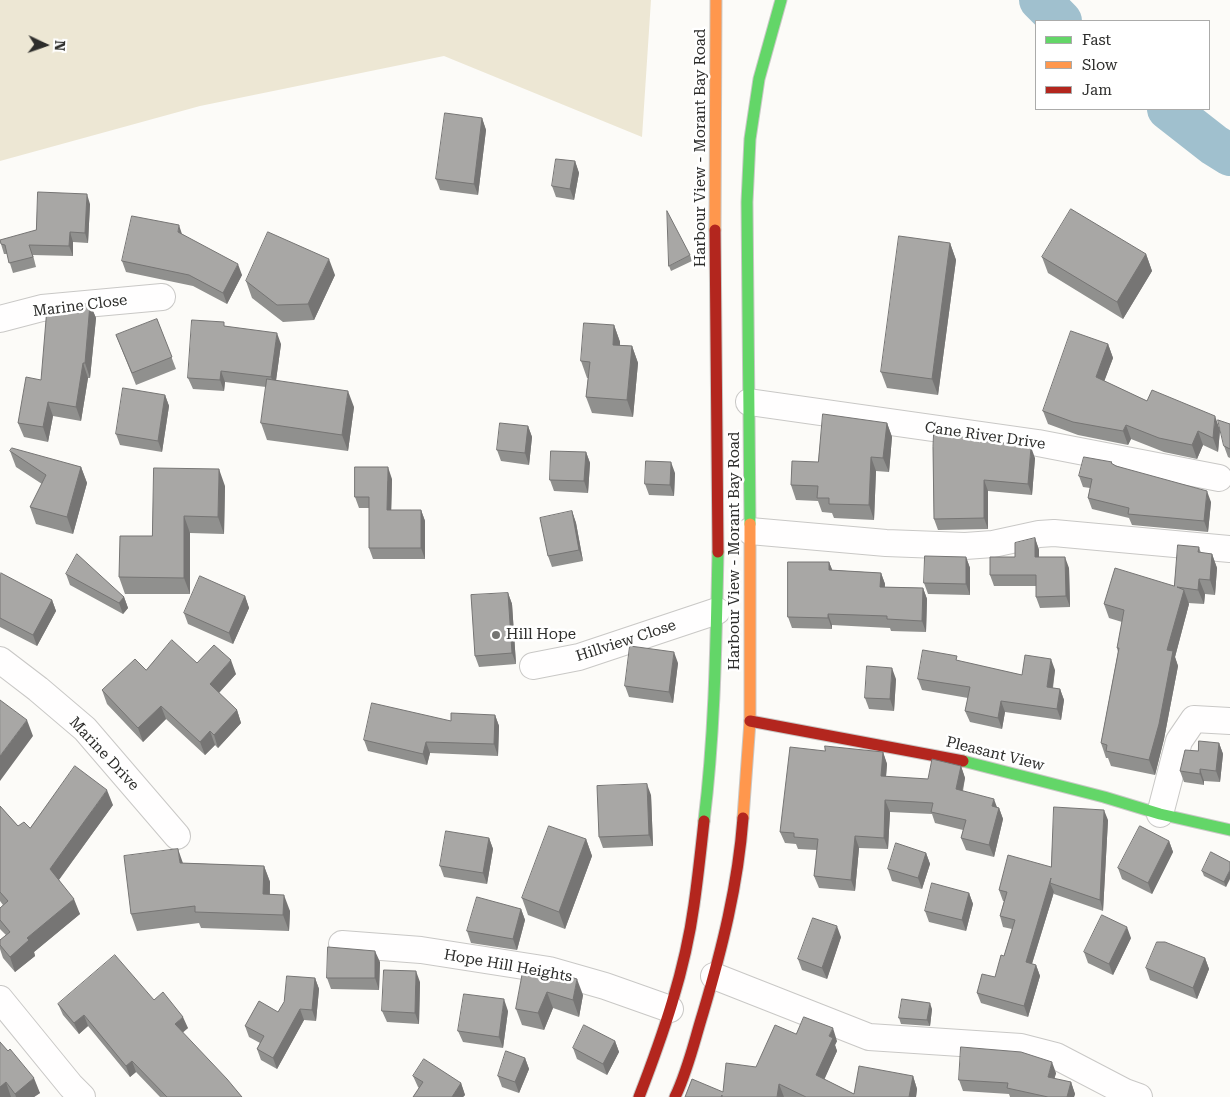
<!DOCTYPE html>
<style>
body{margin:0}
#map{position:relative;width:1230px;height:1097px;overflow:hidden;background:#fcfbf8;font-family:"Roboto Serif",serif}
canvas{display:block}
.legend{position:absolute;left:1035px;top:20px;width:175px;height:90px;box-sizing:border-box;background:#fff;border:1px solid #ababaa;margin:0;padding:6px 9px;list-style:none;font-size:15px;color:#2d2d2b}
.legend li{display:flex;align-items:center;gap:10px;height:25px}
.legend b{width:25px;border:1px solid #ababaa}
.north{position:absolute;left:20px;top:20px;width:50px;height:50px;-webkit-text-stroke:4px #fff;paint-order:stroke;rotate:93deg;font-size:14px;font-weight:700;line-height:20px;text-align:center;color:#2d2d2b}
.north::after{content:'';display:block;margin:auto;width:18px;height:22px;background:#2d2d2b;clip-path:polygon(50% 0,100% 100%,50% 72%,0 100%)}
</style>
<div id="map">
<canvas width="1230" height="1097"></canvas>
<ul class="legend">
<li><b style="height:6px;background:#63d668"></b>Fast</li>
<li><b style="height:6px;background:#ff974d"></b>Slow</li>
<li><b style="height:6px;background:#b3261e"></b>Jam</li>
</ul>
<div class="north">N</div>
</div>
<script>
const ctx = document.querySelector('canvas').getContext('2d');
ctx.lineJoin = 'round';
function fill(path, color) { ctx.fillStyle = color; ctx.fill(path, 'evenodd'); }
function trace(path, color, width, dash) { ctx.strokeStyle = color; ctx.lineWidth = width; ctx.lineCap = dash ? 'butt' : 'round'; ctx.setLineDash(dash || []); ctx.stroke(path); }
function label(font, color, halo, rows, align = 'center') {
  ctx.font = font + ' "Roboto Serif",serif'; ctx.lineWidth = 5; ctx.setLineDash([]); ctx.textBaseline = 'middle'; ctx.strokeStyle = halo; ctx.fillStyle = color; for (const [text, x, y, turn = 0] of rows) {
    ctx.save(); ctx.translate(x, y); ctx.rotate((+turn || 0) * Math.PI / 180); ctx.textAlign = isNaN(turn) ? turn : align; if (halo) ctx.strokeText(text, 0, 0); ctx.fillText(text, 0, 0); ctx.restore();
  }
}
const green = new Path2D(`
 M0 0H651L642 137 444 56 200 106 0 161Z`);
const river = new Path2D(`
 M1040 0 1061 21
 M1168 109 1214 145 1230 155`);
const street = new Path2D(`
 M0 319 42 308 162 297
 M749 402 1038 443 1219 478
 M750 531 886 543 965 546 993 544 1039 534 1054 533 1230 549
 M0 660 38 689 85 729 177 836
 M533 666 579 657 717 611
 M1160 814 1179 741 1194 719 1230 721
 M342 944 421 950 549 970 605 986 670 1009
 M714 976 869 1037 1021 1047 1056 1056 1125 1092 1139 1097
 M0 999 71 1086 82 1097`);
const fast = new Path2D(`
 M750 524 747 202 750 139 759 79 781 0
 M963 761 1104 797 1160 814 1230 830
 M704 821C715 731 716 642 718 552`);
const slow = new Path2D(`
 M715 230 716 0
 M743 818 750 721V524`);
const jam = new Path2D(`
 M715 230 718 552
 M750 721 963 761
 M639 1097C663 1035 685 971 694 905 698 877 701 849 704 821
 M675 1097C688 1070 694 1042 703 1013 722 949 738 885 743 818`);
const wall = new Path2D(`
 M482 118 486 130 478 195 440 190 436 179Z
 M575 161 579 173 574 200 556 197 552 186Z
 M90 204 88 243 73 242V256L33 255 36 267 13 273 7 254H4L1 244 36 230Z
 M182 234 242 275 227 304 193 286 126 272 122 261Z
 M950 243 956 260 938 395 887 388 881 372Z
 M1146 254 1152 271 1123 319 1048 273 1042 257Z
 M690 255 692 261 671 271 669 266Z
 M335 275 314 320 283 322 252 298 246 281Z
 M90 304 96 318 90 378H88L81 421 53 416 48 442 24 437 18 423 41 380Z
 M157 319 176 369 136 385 116 335Z
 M614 325 620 342V345L632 346 638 363 633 417 592 413 586 397 588 378H587L581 361Z
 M225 326 281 344 276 380 354 407 348 451 267 440 261 423 266 387 225 382 224 391 193 389 188 378Z
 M1108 344 1113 358 1104 381 1147 401 1220 430 1218 452 1203 445 1197 459 1164 452 1131 439 1128 445 1078 435 1048 424 1043 411Z
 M165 395 169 406 162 452 120 445 116 434Z
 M887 423 892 437 889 472 876 471 874 520 834 518 832 513 822 512 818 501 796 500 791 485 818 462Z
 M1230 424V458L1228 457 1224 446Z
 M528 426 532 437 529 465 501 461 497 450Z
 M933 447 1035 458 1032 495 988 491V529L938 530 934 519Z
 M10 451 81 467 87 483 73 534 36 524 30 507 42 484 16 467Z
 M586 452 590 463 588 493 554 491 550 480Z
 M1112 464 1211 502 1208 532 1132 525 1129 518 1092 509 1088 498 1090 488 1083 487 1079 476Z
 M675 473 674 496 649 495 645 484Z
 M392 479 391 510H421L425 521V559H373L369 548V508H359L355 497Z
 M225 486 224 534 190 533V594H125L119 577 152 536Z
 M572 511 576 523 583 561 552 567 548 556Z
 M1035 538 1039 550V557L1069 568 1070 607 1040 608 1036 597V586H994L990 575 1015 557Z
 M1199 547 1201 553 1212 554 1217 568 1215 595 1205 594 1204 604 1188 603 1189 604 1175 657 1178 666 1164 739 1155 775 1111 766 1108 758H1106L1101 743 1118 652 1117 648 1122 622 1109 618 1104 604 1174 586Z
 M966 557 970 568V595L928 594 924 583Z
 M829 562 832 570 881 573 885 584V587L923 588 927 599 926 632 891 631 890 628 832 625V629L792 628 788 617Z
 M0 574 52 600 56 611 37 646 0 627Z
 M66 574 124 597 128 608 123 614 70 585Z
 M508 593 512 604 516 664 479 667 475 656Z
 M245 596 249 608 233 644 188 624 184 613Z
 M958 661 1022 675 1055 670 1053 688 1060 689 1064 700 1061 720 1005 712 1002 729 970 722 965 711 968 698 922 690 918 679Z
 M197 663 236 674 219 693 237 710 241 723 218 748 215 745 205 755 166 719 143 742 107 704 102 690Z
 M678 663 673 703 629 697 625 686Z
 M896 679 894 711 869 709 865 698Z
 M495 715 499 726 498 756 430 753 427 765 368 751 364 740 451 721Z
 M1219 743 1223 754 1220 782 1204 781V785L1184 782 1180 771 1198 751Z
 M825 751 883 752 887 764 886 777 928 779 961 766 965 778 963 791 999 808 1003 819 994 857 966 850 961 838 963 830 935 823 932 814 890 812 888 849 859 848 855 891 819 888 814 876 817 850 798 849 796 844 785 843 780 832Z
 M651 795 653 846 603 848 599 837Z
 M113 805 59 880 80 914 34 952 35 956 15 972 3 958 0 949V940L6 935 0 929V908L3 905 0 901V806L18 826 30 828Z
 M1108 820 1103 911 1054 894V892L1032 964 1036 965 1040 976 1028 1017 981 1003 977 993 995 977 1004 956 1012 929 1003 927 1000 916 1004 901H1003L999 890 1051 867Z
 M489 838 493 849 487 884 444 877 440 866Z
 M586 839 592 856 565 929 528 915 522 898Z
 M1169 841 1173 852 1152 894 1122 879 1118 868Z
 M926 853 930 864 922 889 892 881 888 869Z
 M1230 862 1226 887 1204 876 1202 871Z
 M183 863 264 866 270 882V894L290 911 289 931 201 928 199 923 137 931 131 914Z
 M969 893 973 904 966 931 929 922 925 911Z
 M521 909 525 920 517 950 471 943 467 931Z
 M841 937 827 979 802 970 798 959Z
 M1131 938 1113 975 1088 963 1084 952Z
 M1205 958 1209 969 1197 999 1150 980 1146 968Z
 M380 962 379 990 331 989 327 978Z
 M524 966 583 995 579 1017 553 1008 544 1030 522 1025 516 1009Z
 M315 978 319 989 316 1021 304 1020 277 1069 261 1060 257 1049 260 1043 249 1037 245 1026 278 1012Z
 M420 982 419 1024 387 1022 382 1011Z
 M154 1000 188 1028 182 1032 242 1097H160L136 1072 130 1077 88 1026 79 1034 63 1015 58 1004Z
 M932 1009 930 1026 901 1024 899 1018Z
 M508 1011 503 1048 463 1042 458 1031Z
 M796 1034 837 1041 835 1045 837 1051 824 1079 854 1094 913 1076 917 1089 916 1097H685L723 1092 756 1067Z
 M615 1041 619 1052 607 1075 577 1059 573 1048Z
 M0 1042 40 1093 34 1097H0Z
 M525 1058 529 1069 519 1093 502 1087 498 1076Z
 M1056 1073 1054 1079 1071 1082 1075 1094 1074 1097H1010L1009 1094 963 1091 959 1080Z
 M413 1076 461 1083 465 1095 463 1097H413L419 1088 418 1087Z`);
const shadedWall = new Path2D(`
 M482 118 486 130 478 195 474 184Z
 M575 161 579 173 574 200 570 189Z
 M87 194 90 204 88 243 85 233Z
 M179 225 183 237 178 232Z
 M70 232 73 242V256L69 246Z
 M950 243 956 260 938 395 932 379Z
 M1146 254 1152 271 1123 319 1117 302Z
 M329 259 335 275 314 320 308 304Z
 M238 264 242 275 227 304 223 293Z
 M90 304 96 318 90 378 85 363Z
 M614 325 620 342 619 361 613 345Z
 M277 333 281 344 275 388 271 377Z
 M1108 344 1113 358 1101 390 1096 377Z
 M632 346 638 363 633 417 627 400Z
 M83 363 88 378 81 421 76 407Z
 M221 371 225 382 224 391 220 380Z
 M348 391 354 407 348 451 342 435Z
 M165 395 169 406 162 452 158 441Z
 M48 402 53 416 48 442 43 427Z
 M1215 416 1220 430 1218 452 1213 438Z
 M887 423 892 437 889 472 883 458Z
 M1126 425 1131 439 1128 445 1123 431Z
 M528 426 532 437 529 465 525 453Z
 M1198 431 1203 445 1197 459 1192 445Z
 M1031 447 1035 458 1032 495 1028 484Z
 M586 452 590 463 588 493 584 481Z
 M871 457 876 471 874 520 869 505Z
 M671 462 675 473 674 496 670 485Z
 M81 467 87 483 73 534 67 517Z
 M388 467 392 479 391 521 387 510Z
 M219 469 225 486 224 534 218 517Z
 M984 480 988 491V529L984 518Z
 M1207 491 1211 502 1208 532 1204 521Z
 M421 510 425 521V559L421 548Z
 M572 511 576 523 583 561 579 550Z
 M184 516 190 533V594L184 578Z
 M1035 538 1039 550V568L1035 557Z
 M1212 554 1217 568 1215 595 1210 580Z
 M966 557 970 568V595L966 584Z
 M1065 557 1069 568 1070 607 1066 596Z
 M829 562 834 574 829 570Z
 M881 573 885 584 884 598 880 587Z
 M1199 579 1205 594 1204 604 1198 590Z
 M923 588 927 599 926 632 922 621Z
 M1184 590 1189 604 1175 657 1178 666 1164 739 1155 775 1149 760 1167 650Z
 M508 593 512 604 516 664 512 653Z
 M245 596 249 608 233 644 229 633Z
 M124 597 128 608 123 614 119 603Z
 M52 600 56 611 37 646 33 635Z
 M828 614 832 625V629L828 618Z
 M674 652 678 663 673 703 669 692Z
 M1051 659 1055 670 1051 698 1047 687Z
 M231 660 236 674 215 697 210 684Z
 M892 668 896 679 894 711 890 699Z
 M1060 689 1064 700 1061 720 1057 709Z
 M1001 701 1005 712 1002 729 998 718Z
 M161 706 166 719 143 742 138 728Z
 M237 710 241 723 218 748 214 735Z
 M495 715 499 726 498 756 494 744Z
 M27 720 33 736 0 781V756Z
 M210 731 215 745 205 755 200 742Z
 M426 742 430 753 427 765 423 754Z
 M1219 743 1223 754 1220 782 1216 771Z
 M883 752 887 764 885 788 881 776Z
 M961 766 965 778 960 801 956 789Z
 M1200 769 1204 781V785L1200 774Z
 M647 784 651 795 653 846 649 835Z
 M107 790 113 805 55 885 50 869Z
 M994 799 998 810 992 806Z
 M885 800 890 812 888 849 884 838Z
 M999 808 1003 819 994 857 989 845Z
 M1104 810 1108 820 1103 911 1100 900Z
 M855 836 859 848 855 891 851 880Z
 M489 838 493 849 487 884 483 873Z
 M586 839 592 856 565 929 559 912Z
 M1169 841 1173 852 1152 894 1148 883Z
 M178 849 184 866 180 863Z
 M926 853 930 864 922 889 918 878Z
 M264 866 270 882 269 911 263 894Z
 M1230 870V879L1226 887 1224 882Z
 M1051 878 1050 883 1054 892 1029 973 1026 962Z
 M969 893 973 904 966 931 962 920Z
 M284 895 290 911 289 931 283 915Z
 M74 899 80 914 34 952 35 956 15 972 10 957 27 938Z
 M521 909 525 920 517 950 513 939Z
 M837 926 841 937 827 979 822 968Z
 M1127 927 1131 938 1113 975 1109 964Z
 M375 951 380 962 379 990 375 978Z
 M1205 958 1209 969 1197 999 1193 988Z
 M1036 965 1040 976 1028 1017 1024 1006Z
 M416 971 420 982 419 1024 415 1013Z
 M315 978 319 989 316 1021 312 1010Z
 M577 979 583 995 579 1017 573 1000Z
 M547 992 553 1008 544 1030 538 1013Z
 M504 999 508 1011 503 1048 499 1037Z
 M930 1003 932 1009 930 1026 927 1020Z
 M300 1009 304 1020 277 1069 273 1058Z
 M84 1015 88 1026 79 1034 74 1023Z
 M183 1017 188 1028 179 1036 175 1024Z
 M833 1028 837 1041 835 1045 837 1051 821 1087 816 1075 829 1036Z
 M615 1041 619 1052 607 1075 603 1064Z
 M525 1058 529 1069 519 1093 515 1082Z
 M132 1061 136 1072 130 1077 126 1066Z
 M1052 1062 1056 1073 1052 1088 1048 1077Z
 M913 1076 917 1089 916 1097H909Z
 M34 1078 40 1093 34 1097H16L15 1094Z
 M6 1082 11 1097H0V1087Z
 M1071 1082 1075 1094 1074 1097H1067Z
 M461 1083 465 1095 463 1097H452Z
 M779 1084 784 1097H777Z`);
const building = new Path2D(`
 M445 113 482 118 474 184 436 179Z
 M556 159 575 161 570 189 552 186Z
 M38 192 87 194 85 233 70 232 69 246 29 245 33 257 9 263 5 245 1 244 0 240 36 230Z
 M1071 209 1146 254 1117 302 1042 257Z
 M667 211 690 255 669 266Z
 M132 216 179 225 178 232 238 264 223 293 189 275 122 261Z
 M268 232 329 259 308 304 277 305 246 281Z
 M899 236 950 243 932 379 881 372Z
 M90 304 85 363H83L76 407 48 402 43 427 18 423 26 377 41 380 47 308Z
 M157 319 172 357 132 373 116 335Z
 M192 320 224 322V326L277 333 271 377 221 371 220 380 188 378Z
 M584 323 614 325 613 345 632 346 627 400 586 397 590 362 581 361Z
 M1071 331 1108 344 1096 377 1147 401 1152 390 1215 416 1213 438 1198 431 1192 445 1159 438 1126 425 1123 431 1073 422 1043 411Z
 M267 379 348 391 342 435 261 423Z
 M123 388 165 395 158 441 116 434Z
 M823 414 887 423 883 458 871 457 869 505 829 504V498H817L818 486 791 485 792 461 818 462Z
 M1218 420 1230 424V449L1224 446Z
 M500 423 528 426 525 453 497 450Z
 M934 433 1031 447 1028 484 984 480V518L934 519 933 447Z
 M12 448 81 467 67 517 30 507 46 475 10 451Z
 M551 451 586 452 584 481 550 480Z
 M1084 457 1112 462 1111 463 1116 466 1207 491 1204 521 1128 514 1129 508 1088 498 1092 479 1079 476Z
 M646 461 671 462 670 485 645 484Z
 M355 467H388L387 510H421V548H369V497H355Z
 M154 468 219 469 218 517 184 516V578L119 577 120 536H152Z
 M572 511 579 550 548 556 540 518Z
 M1035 538V557H1065L1066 596 1036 597V575H990V557H1015V543Z
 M1178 545 1199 547 1198 552 1212 554 1210 580 1199 579 1198 590 1177 587 1184 590 1167 650 1173 651 1159 724 1149 760 1106 751 1107 745 1101 743 1119 648H1117L1124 610 1104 604 1115 568 1174 586Z
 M77 554 124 597 119 603 66 574Z
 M925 556 966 557V584L924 583Z
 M788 562H829V570L881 573 880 587 923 588 922 621 887 619V616L828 614V618L788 617Z
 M1 573 52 600 33 635 0 618V574Z
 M200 576 245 596 229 633 184 613Z
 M508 593 512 653 475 656 471 595Z
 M172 640 197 663 214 645 231 660 210 684 237 710 214 735 210 731 200 742 161 706 138 728 102 690 135 659 146 670Z
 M630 646 674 652 669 692 625 686Z
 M923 650 957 656 956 660 1022 675 1025 655 1051 659 1047 687 1060 689 1057 709 1001 701 998 718 965 711 970 687 918 679Z
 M867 666 892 668 890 699 865 698Z
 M0 700 27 720 0 756Z
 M372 703 451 721V713L495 715 494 744 426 742 423 754 364 740Z
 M1199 741 1219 743 1216 771 1200 769V774L1180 771 1185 750 1198 751Z
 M825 746 883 752 881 776 928 779 932 759 961 766 956 789 994 799 992 806 999 808 989 845 961 838 966 820 931 812 933 803 885 800 884 838 855 836 851 880 814 876 818 839 794 837V833L780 832 790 747 825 751Z
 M75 766 107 790 50 869 74 899 27 938 29 940 10 957 0 945V940L10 932 0 920V908L8 901 0 892V806L18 826 24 822 30 828Z
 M647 784 649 835 599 837 597 786Z
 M1054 807 1104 810 1100 900 1050 883 1051 878 1026 962 1036 965 1024 1006 977 993 982 974 995 977 1001 955 1004 956 1015 920 1000 916 1007 892 999 890 1008 855 1051 867Z
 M549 826 586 839 559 912 522 898Z
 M1140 826 1169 841 1148 883 1118 868Z
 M446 831 489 838 483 873 440 866Z
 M896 843 926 853 918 878 888 869Z
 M178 849 180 863 264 866 263 894 284 895 283 915 195 912V906L131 914 124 856Z
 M1211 852 1230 862V870L1224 882 1202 871Z
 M932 883 969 893 962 920 925 911Z
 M477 897 521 909 513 939 467 931Z
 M1102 915 1127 927 1109 964 1084 952Z
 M813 918 837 926 822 968 798 959Z
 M1157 942H1165L1205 958 1193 988 1146 968Z
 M328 947 375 951V978H327Z
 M115 955 154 1000 163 992 183 1017 175 1024 227 1079 242 1097H167L132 1061 126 1066 84 1015 74 1023 58 1004Z
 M524 966 540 968 577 979 573 1000 547 992 538 1013 516 1009Z
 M384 970 416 971 415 1013 382 1011Z
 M287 976 315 978 312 1010 300 1009 273 1058 257 1049 264 1036 245 1026 259 1001 278 1012 284 1002Z
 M464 994 504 999 499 1037 458 1031Z
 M902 999 930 1003 927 1020 899 1018Z
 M804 1017 833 1028 829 1036 833 1038 816 1075 854 1094 859 1066 913 1076 909 1097H806L779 1084 777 1097H722V1095L721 1097H685L692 1079 723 1092 726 1063 756 1067 775 1025 796 1034Z
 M584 1025 615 1041 603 1064 573 1048Z
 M0 1042 8 1051 10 1049 34 1078 15 1094 6 1082 0 1087Z
 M961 1047 1021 1052 1052 1062 1048 1077 1071 1082 1067 1097H1048L1007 1088 1008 1083 959 1080Z
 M506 1051 525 1058 515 1082 498 1076Z
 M424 1059 461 1083 452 1097H413L423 1082 413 1076Z`);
const markers = [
 [496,635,5,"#757573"]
];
const streetNames = [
 ["Harbour View - Morant Bay Road",701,148,-90],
 ["Marine Close",80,306,-7],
 ["Cane River Drive",985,436,8],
 ["Harbour View - Morant Bay Road",735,551,-90],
 ["Hillview Close",626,641,-18],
 ["Marine Drive",104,754,47],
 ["Pleasant View",995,754,14],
 ["Hope Hill Heights",508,966,10]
];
const poiNames = [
 ["Hill Hope",506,635]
];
fill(green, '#ede7d4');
trace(river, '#a0c0ce', 42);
trace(street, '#c9c8c6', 28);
trace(fast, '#c9c8c6', 13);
trace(slow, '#c9c8c6', 13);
trace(jam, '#c9c8c6', 13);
trace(street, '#fffefe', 26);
trace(fast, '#63d668', 11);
trace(slow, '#ff974d', 11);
trace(jam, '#b3261e', 11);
fill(wall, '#90908e');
fill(shadedWall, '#767574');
fill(building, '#a8a7a5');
trace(building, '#767574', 1);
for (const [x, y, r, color] of markers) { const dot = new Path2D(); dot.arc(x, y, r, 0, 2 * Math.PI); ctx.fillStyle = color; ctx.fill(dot); trace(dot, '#fff', 2); }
label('15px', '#2d2d2b', '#fff', streetNames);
label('15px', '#2d2d2b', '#fff', poiNames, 'left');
</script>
